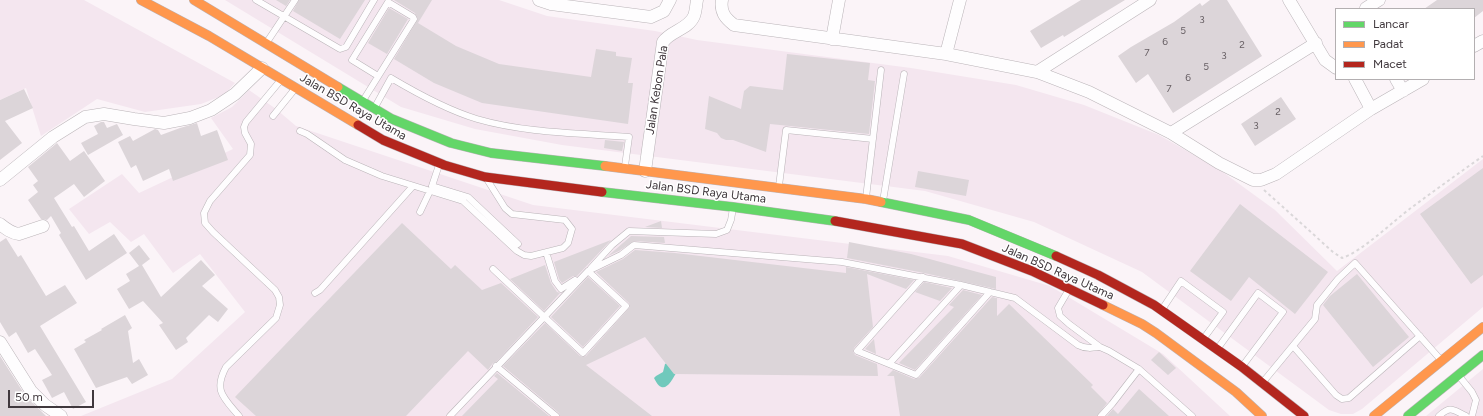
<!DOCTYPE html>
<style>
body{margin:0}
#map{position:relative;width:1483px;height:416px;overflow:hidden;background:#fbf4f8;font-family:Figtree,sans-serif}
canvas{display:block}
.legend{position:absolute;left:1335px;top:8px;width:140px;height:72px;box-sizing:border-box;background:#fff;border:1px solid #b3afb1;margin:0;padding:5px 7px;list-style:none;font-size:12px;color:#40383d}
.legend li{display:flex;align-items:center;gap:8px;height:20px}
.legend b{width:20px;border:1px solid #b3afb1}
.scale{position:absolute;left:8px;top:390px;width:86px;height:18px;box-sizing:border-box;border:2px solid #40383d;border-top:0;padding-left:5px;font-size:12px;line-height:14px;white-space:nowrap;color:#40383d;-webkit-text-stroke:3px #fff;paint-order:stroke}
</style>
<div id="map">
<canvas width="1483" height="416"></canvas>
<ul class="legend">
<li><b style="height:5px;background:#63d668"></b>Lancar</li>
<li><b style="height:5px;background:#ff974d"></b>Padat</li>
<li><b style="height:5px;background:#b3261e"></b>Macet</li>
</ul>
<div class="scale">50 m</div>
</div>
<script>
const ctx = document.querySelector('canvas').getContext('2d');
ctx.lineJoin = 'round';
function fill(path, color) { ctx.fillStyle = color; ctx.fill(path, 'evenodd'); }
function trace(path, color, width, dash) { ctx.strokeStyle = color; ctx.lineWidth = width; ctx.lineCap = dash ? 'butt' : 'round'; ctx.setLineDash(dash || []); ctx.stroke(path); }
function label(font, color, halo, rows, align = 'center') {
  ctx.font = font + ' Figtree,sans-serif'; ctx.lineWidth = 3; ctx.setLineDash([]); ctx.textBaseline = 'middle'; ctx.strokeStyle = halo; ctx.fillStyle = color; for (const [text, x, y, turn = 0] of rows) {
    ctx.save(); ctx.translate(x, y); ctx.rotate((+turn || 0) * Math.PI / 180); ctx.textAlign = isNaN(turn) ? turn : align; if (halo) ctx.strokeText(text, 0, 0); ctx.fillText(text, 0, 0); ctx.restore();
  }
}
const built = new Path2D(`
 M0 0H84L235 83 224 95 201 104 145 112 97 99 41 136 26 88 0 100Z
 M225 0H499L547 16 655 31 697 40 911 68 1016 85 1084 105 1159 135 1220 170 1275 210 1337 271 1483 159V307L1362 409 1353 414H1341L1329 410 1142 272 1034 222 925 191 562 145 475 129 401 107Z
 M249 90 276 109 296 126 533 205 948 256 1050 286 1163 354 1230 416H81L172 379 245 312 200 254 173 273 144 234 131 242 110 222 89 234 69 209 122 174 139 193 233 149 211 118 232 107Z
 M1483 369V416H1426Z`);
const water = new Path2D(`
 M669 362 677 371C671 383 663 397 654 378L656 376 663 372 665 364Z`);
const building = new Path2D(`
 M276 0H290L286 6Z
 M299 0H365L340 39 293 11Z
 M394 0H432L418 23 456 46 499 64 591 77 596 49 616 52V56L632 58 628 83H633L628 124 482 103 434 83 394 59 418 19 415 13Z
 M1081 0H1125L1064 37 1063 35 1041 48 1030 31Z
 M1210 0H1227L1262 56 1173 113 1148 74 1136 83 1118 56 1131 47 1174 22 1200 3 1202 6Z
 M1437 0H1483V11L1474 18V9H1424Z
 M389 8 408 19 387 54 368 43Z
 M787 54 870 63 868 80 875 81 869 134 770 124 766 152 733 140H726L721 138 717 133 705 129 709 96 741 109 744 91 750 86 783 90Z
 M24 89 33 108 5 121 22 143 0 160V100Z
 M1281 97 1296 119 1255 146 1241 124Z
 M101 122H104L107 128 117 124 123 135 88 155 81 143 98 134 94 126Z
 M197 123 201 136 217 130 228 160 173 181 169 169 143 181 136 165 131 168 118 142 130 136 133 141 155 129 158 130 161 135 180 128Z
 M605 140 624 142 622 151 604 148Z
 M57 143 70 161 84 151 105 181 84 197 74 184 54 198 72 227 74 226 89 251 114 234 127 253 86 280 59 235 61 233 51 216 47 220 41 219 28 200 38 192 33 185 38 181 28 167Z
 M1483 168V275L1471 284 1420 214Z
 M918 171 969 180 966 196 915 187Z
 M1240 204 1328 272 1295 314 1249 277 1231 301 1190 271Z
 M661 221 662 228 645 227Z
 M402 223 451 269 455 265 482 290 501 283 538 317 496 362 493 363 488 370 468 351 406 416H256L235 397Z
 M631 236 664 237 665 243 634 241 619 251 608 256Z
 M6 238 18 257 21 255 46 296 65 285 77 303 40 326 86 402 73 409 64 392 52 398 42 380 52 375 35 349 28 353 16 332 9 337 0 322V242Z
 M611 240 577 276H573L562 283 559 279 554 262Z
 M849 242 911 254 996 277V289L924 273 847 258Z
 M139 245 150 259 142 265 161 297 201 260 215 275 202 286 228 309 218 322 209 315 186 338 188 342 176 350 159 325 163 323 143 301 129 309 117 289 130 281 126 274 139 266 129 253Z
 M635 250 675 253 846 273V267L914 280 906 289 867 274 873 327 854 348 853 352 855 355 877 364 878 376 674 374 645 337 586 365 652 416H560L559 413 503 366 545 323 580 356 584 357 586 356 630 307 629 303 596 272 623 259Z
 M545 265 551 283 557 292 560 293 544 311 510 279Z
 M1357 274 1409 337 1373 367 1323 305 1330 296Z
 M588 277 620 306 583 347 551 317Z
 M924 282 952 288 940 301 915 292Z
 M963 290 982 295 915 370 899 363 954 307 949 305Z
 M992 297 997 298V316L1009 304 1093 385 1091 387 1107 403 1097 416H900L894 376H887L893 370 914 379 919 378Z
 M125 315 132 328 128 331 133 363 139 359 148 375 132 384 127 377 96 388 74 349 86 342 84 340 102 330 101 329Z
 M874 339 876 354 865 349Z
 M1159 352 1176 368 1168 375 1151 360Z
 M0 356 25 395 46 416H0Z
 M497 373 549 416H462L498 379 494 376Z
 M1139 389 1169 416H1107L1113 409 1118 414Z`);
const path = new Path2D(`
 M1264 190 1333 252 1342 258C1363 251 1392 222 1411 208 1435 190 1459 173 1483 156`);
const lane = new Path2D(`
 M256 0 340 49 346 47 374 0
 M267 42 295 0
 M364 99 414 19 413 17 388 2 352 60 378 76
 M375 107 391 78C418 94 447 110 477 119 525 133 579 133 629 137L625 166
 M273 116 294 90
 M300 131 307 134 345 160 382 176 463 201 517 251 524 255 531 256 563 248 568 243 572 229 565 220 512 214 505 208 488 181
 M439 165 432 186 468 197 518 244
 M779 186 786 130 873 139
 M866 198 881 70
 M883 201 904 74
 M420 212 430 191
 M546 252 555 281 561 289 575 280
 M591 268 612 245 629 231 716 234 727 230 731 220 733 208
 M493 269 583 353 626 306 588 271
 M923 277 857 351 889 364 961 285
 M1068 291 1058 308 1060 316 1069 324 1100 347 1109 351 1139 369 1192 416
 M315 293 320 290 413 186
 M1163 308 1181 281 1223 312 1204 338
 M1293 346 1336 395 1342 399 1349 398 1420 336
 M1218 348 1258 293 1283 312 1244 364
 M889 364 916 375 990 292
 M496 366 556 416
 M1459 376 1472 392 1476 400 1472 416
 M1263 382 1315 319 1317 305 1338 279 1355 263 1440 359
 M239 416C224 398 213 391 226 367L276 318 280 305 279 297 275 290 213 232 205 223 204 213 210 201 250 155 251 144 245 133 244 127 246 122 280 81
 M450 416 588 271 621 255 634 245 842 262 961 285 1015 298 1078 345C1086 349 1092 348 1100 347
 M1101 416 1112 404 1139 369
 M1439 416C1451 405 1453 410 1466 416`);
const street = new Path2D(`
 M539 0 551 4 651 17 664 11 670 0
 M722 0C720 12 725 18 734 25L946 54 960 0
 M1289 0 1325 60 1336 68
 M1366 8 1379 0
 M832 39 839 0
 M1474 46 1483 41
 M946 54 1037 72 1089 92 1171 133 1219 163 1253 180H1261L1276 174 1371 109 1423 79
 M1037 72 1150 0
 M1355 79 1371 109
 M1396 79 1403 91
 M1171 133 1316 43
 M645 171 663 42C670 31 689 29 694 16 696 11 696 5 697 0
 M0 180 53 137 85 117 104 114 134 119 164 123 190 118 211 110 235 94 262 68
 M0 224C6 229 11 233 19 234L43 226
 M0 342 31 391 45 405 61 416`);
const fast = new Path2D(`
 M338 87 392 119 451 143 491 153 605 166
 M602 192 733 207 835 221
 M881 202 969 220 1056 256
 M1408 416 1483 355`);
const slow = new Path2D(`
 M141 0 209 36 358 125
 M194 0 338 87
 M605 166 866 199 881 202
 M1103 305 1142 324 1156 333 1236 392 1262 416
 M1374 416 1483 327`);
const jam = new Path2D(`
 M358 125 383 140 444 165 485 177 602 192
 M835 221 962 244 1032 271 1103 305
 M1056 256 1098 275 1154 305 1242 367 1304 416`);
const numberNames = [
 ["3",1202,20],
 ["5",1183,31],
 ["6",1165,42],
 ["2",1242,45],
 ["7",1147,53],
 ["3",1224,56],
 ["5",1206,67],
 ["6",1188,78],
 ["7",1169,89],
 ["2",1278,112],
 ["3",1256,126]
];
const streetNames = [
 ["Jalan Kebon Pala",657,90,-81],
 ["Jalan BSD Raya Utama",353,107,30],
 ["Jalan BSD Raya Utama",706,192,7],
 ["Jalan BSD Raya Utama",1058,272,24]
];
fill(built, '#f4e6ef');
fill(water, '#70c9bc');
fill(building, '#dcd5d9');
trace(lane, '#bab4b8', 7);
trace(street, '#bab4b8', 13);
trace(fast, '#bab4b8', 10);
trace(slow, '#bab4b8', 10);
trace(jam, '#bab4b8', 10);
trace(path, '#dad7d9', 2, [3, 3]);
trace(lane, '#fefdfe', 6);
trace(street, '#fefdfe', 12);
trace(fast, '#63d668', 9);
trace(slow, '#ff974d', 9);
trace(jam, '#b3261e', 9);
label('10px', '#675f64', null, numberNames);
label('12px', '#40383d', '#fff', streetNames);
</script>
